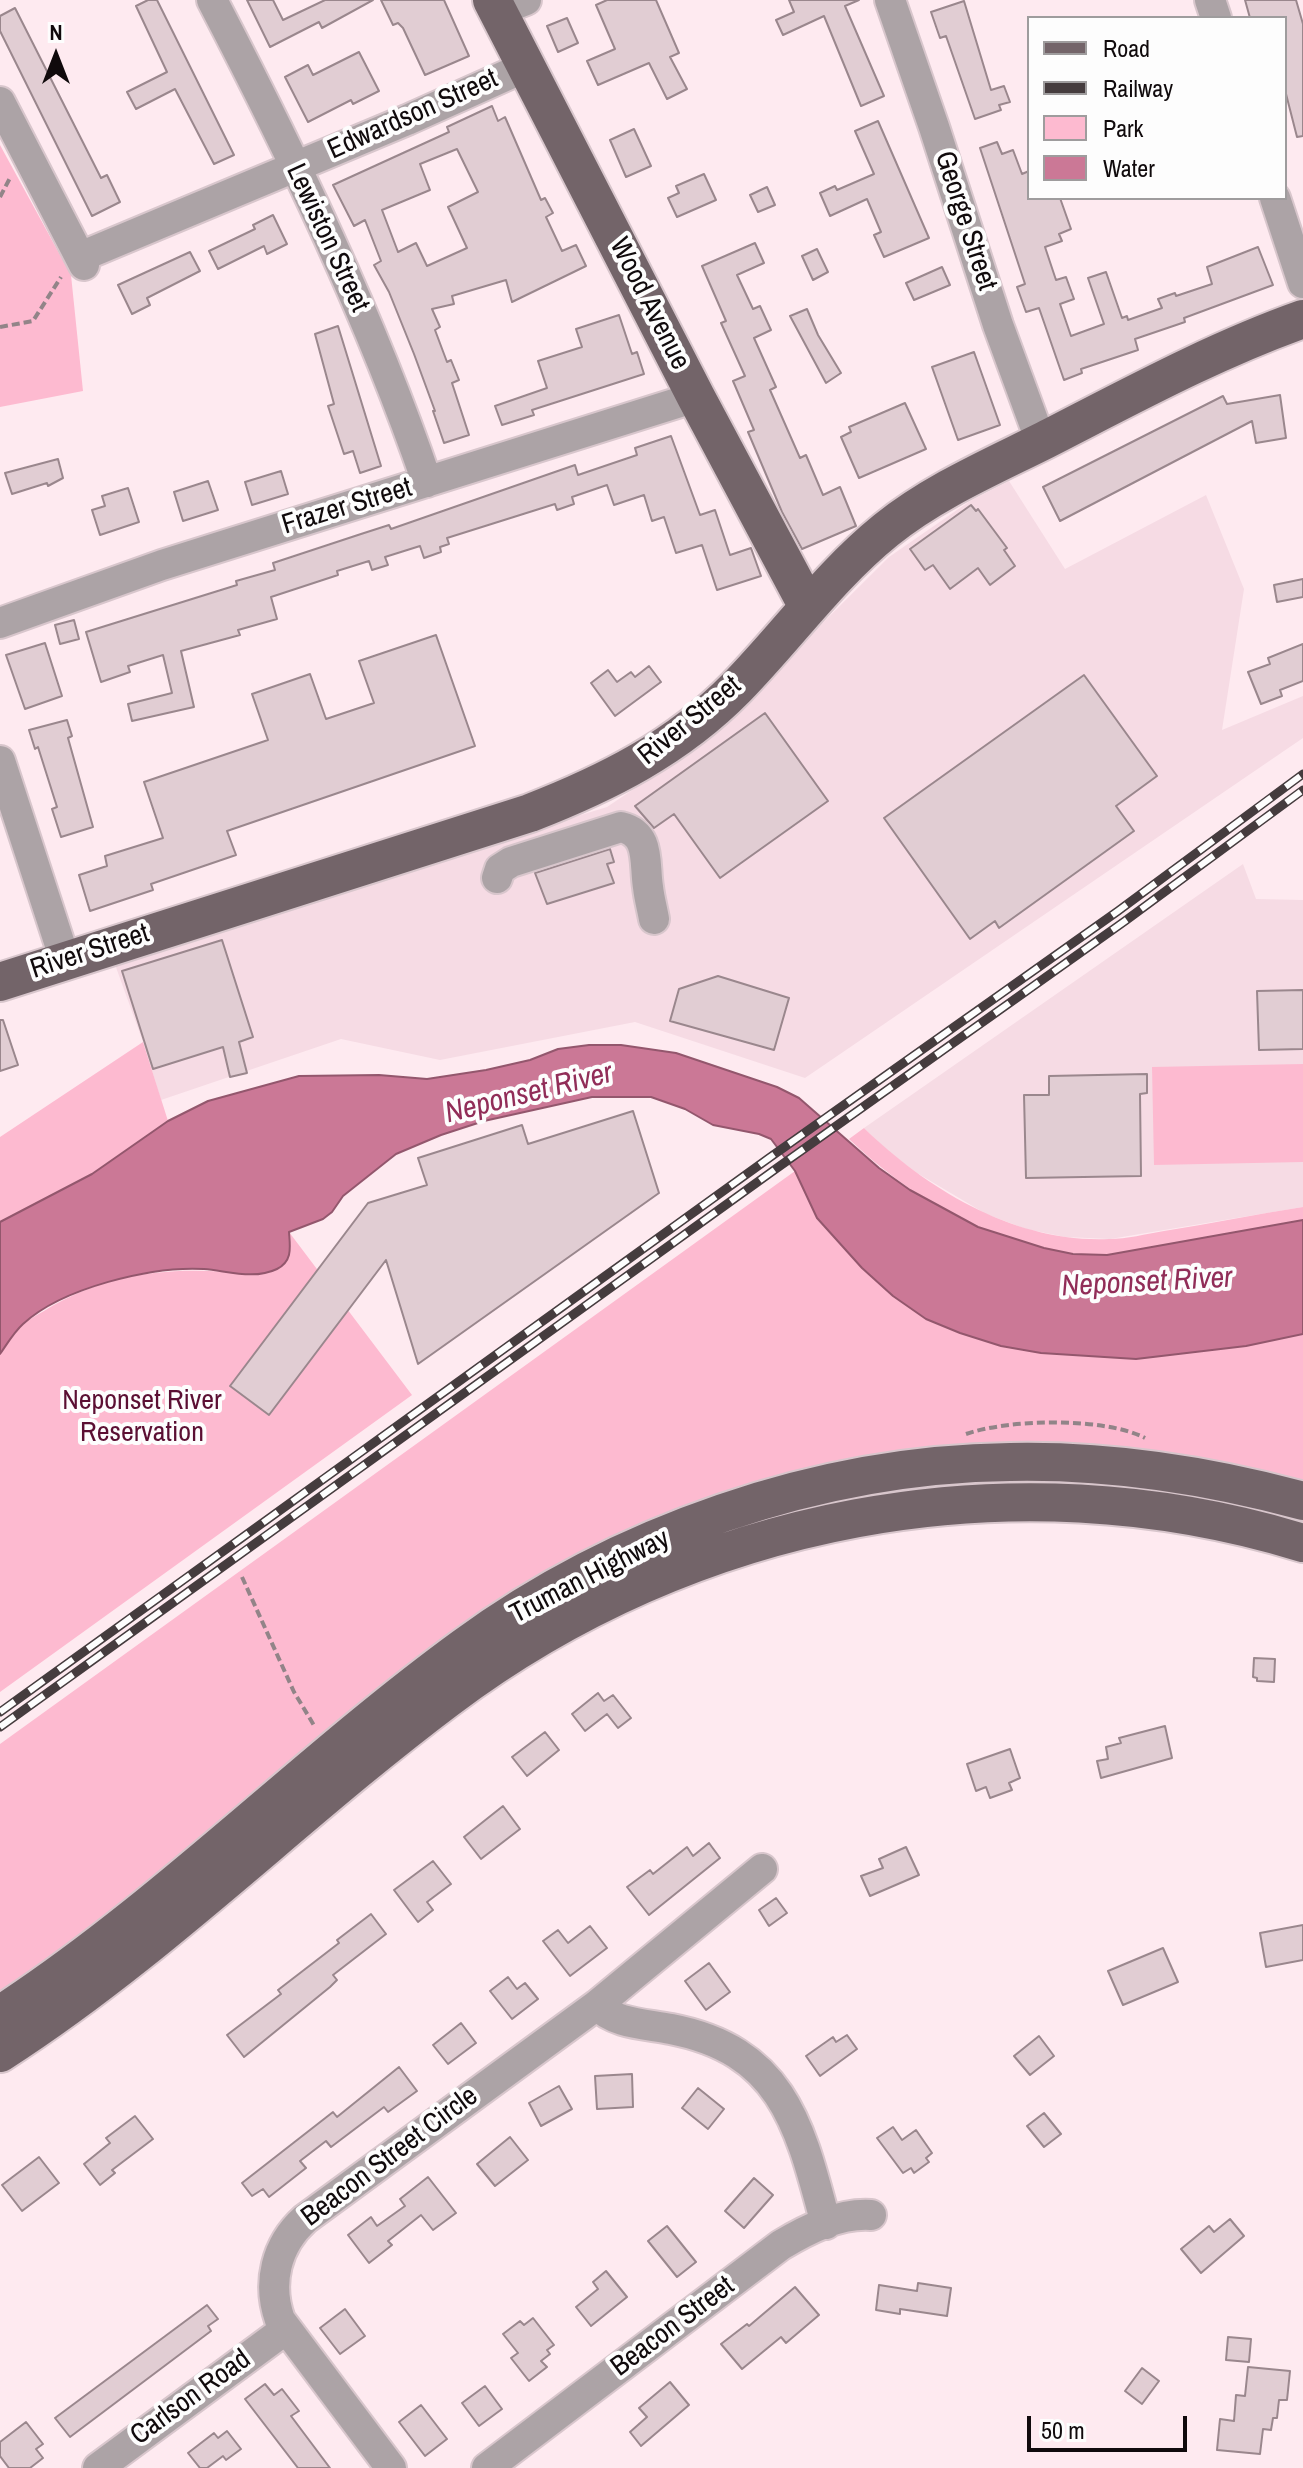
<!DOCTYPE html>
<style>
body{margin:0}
#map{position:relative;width:1303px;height:2468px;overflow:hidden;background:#feeaf0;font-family:"Archivo Narrow",sans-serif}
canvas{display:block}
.legend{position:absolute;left:1027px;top:16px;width:260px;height:184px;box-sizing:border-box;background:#fdfdfd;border:2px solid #9e9c9d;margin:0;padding:10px 14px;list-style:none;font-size:24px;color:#100a0c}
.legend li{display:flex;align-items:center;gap:16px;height:40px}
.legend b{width:40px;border:2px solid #9e9c9d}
.north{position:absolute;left:16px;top:16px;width:80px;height:80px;-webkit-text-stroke:6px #fdfdfd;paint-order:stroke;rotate:0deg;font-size:22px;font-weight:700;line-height:32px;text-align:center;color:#100a0c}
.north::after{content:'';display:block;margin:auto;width:28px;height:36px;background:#100a0c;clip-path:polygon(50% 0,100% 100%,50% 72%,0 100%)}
.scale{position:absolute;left:1027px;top:2416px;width:160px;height:36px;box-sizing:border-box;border:4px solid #100a0c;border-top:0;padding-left:10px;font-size:24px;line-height:28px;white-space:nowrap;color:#100a0c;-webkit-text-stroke:6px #fdfdfd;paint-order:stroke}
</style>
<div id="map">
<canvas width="1303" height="2468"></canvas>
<ul class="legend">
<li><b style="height:10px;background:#736469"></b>Road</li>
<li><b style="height:10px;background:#453c3e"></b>Railway</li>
<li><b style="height:22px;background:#fdbad0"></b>Park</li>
<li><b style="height:22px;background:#cb7896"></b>Water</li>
</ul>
<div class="north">N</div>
<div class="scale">50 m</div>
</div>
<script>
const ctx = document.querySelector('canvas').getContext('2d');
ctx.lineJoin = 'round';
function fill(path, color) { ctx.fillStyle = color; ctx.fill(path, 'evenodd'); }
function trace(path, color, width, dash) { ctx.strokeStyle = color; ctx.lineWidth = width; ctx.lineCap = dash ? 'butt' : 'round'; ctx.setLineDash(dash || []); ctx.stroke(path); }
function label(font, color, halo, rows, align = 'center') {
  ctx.font = font + ' "Archivo Narrow",sans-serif'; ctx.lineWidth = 8; ctx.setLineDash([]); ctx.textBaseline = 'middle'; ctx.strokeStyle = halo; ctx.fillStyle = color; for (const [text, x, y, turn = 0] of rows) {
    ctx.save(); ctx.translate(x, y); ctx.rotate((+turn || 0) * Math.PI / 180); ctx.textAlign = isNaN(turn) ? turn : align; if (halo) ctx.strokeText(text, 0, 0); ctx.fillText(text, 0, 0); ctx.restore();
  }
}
const built = new Path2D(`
 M1009 481 1065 569 1206 495 1244 589 1222 730 1303 696V738L805 1078 635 1022 440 1060 341 1039 161 1100 143 1042 113 959 607 807 702 743 889 557 970 501Z
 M1243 864 1256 899 1303 900V1207L1110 1239 1065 1237 1026 1229 986 1214 917 1173 890 1153 864 1128Z`);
const green = new Path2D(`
 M0 145 71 275 83 391 0 407Z
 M143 1042 168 1121 92 1174 0 1222V1137Z
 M1303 1064V1162L1154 1165 1152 1067Z
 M864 1128C929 1191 1016 1243 1109 1239 1127 1239 1146 1234 1164 1231 1210 1224 1256 1214 1303 1207V1220C1267 1228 1231 1233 1195 1240 1165 1245 1134 1254 1104 1255 1007 1255 917 1204 849 1139Z
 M795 1171 817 1218 862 1268 893 1296 926 1319 1001 1346 1041 1353 1136 1359 1246 1346 1303 1334V1485L1285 1479 777 1482 127 1903 0 1997V1744Z
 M289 1232 412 1395 0 1692V1354C7 1344 14 1332 23 1324 29 1319 37 1315 44 1311 108 1271 176 1266 249 1274L290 1244Z`);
const water = new Path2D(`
 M589 1045H621L676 1053 777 1087 799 1098 879 1168 910 1190 978 1227 1044 1248 1073 1254 1107 1255 1303 1220V1334L1246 1346 1136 1359 1041 1353 1001 1346 960 1333 926 1319 893 1296 862 1268 817 1218 795 1171 771 1139 759 1134 713 1125 685 1109 651 1097H592L484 1121 441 1135 396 1154 343 1196 332 1212 323 1219 289 1232C290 1247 293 1261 277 1269 254 1280 228 1271 204 1269 151 1266 62 1288 23 1324 14 1332 7 1344 0 1354V1222L92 1174 168 1121 208 1101 299 1076 379 1075 427 1079 486 1070 530 1060 558 1049Z`);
const building = new Path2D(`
 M148 0H157L234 155 214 164 175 89 136 109 127 92 167 72 136 6Z
 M247 0H273L283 20 325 0H373L322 28 319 22 270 47Z
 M381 0H444L469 56 425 75 403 28 398 23 393 25Z
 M607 0H656L679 53 670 57 687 89 667 99 649 63 598 85 587 61 615 49 596 5Z
 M789 0H859L845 6 884 96 861 106 824 16 783 35 776 20 794 12Z
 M1245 0H1296L1303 24V136L1297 137 1285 90V18H1250Z
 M964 1 991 90 1004 86 1010 102 999 105 1001 110 975 119 946 36 940 38 931 12Z
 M15 8 101 178 107 175 120 202 92 216 0 31V16Z
 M567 18 578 43 558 52 547 26Z
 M359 52 379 91 353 104 351 100 308 122 285 77 308 65 313 75Z
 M492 106 498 121 505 117 541 200 545 198 553 213 546 217 562 251 576 245 586 266 512 302 506 280 452 296 454 304 432 309 440 327 435 330 447 362 451 360 459 380 452 383 469 435 444 443 433 411H435L414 354 389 292 374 265 381 261 365 220 354 226 333 185 449 132 447 127ZM457 149 478 192 448 207 467 248 427 266 416 243 398 252 382 210 430 190 420 164Z
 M878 121 929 238 884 257 874 235 881 232 867 199 830 216 820 193 835 186 837 190 874 174 855 131Z
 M634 129 651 166 626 177 610 140Z
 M997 142 1002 154 1013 150 1022 174 1029 171V198H1060L1071 229 1059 234 1062 241 1045 247 1056 280 1066 277 1074 299 1060 304 1071 336 1104 324 1088 278 1106 272 1122 318 1127 316 1128 320 1162 308 1158 299 1175 293 1176 296 1212 284 1207 267 1258 247 1273 285 1184 318 1185 322 1135 339 1138 350 1081 369 1082 373 1064 380 1039 308 1026 312 1017 287 1025 284 980 148Z
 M704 174 716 200 677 217 668 198 679 193 676 186Z
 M767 187 775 205 758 212 750 195Z
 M273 215 287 244 267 254 264 246 218 269 209 251 255 229 253 225Z
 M755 243 764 263 737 275 753 309 760 306 771 330 754 338 776 387 770 390 800 458 806 455 823 495 840 487 856 526 802 549 782 512 748 432 754 430 733 381 745 376 721 323 726 321 702 266Z
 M817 249 828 272 813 280 802 256Z
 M190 252 200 271 147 298 150 305 132 314 118 285Z
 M942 267 950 285 914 300 906 283Z
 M807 309 818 335 841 373 826 383 790 316Z
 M619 315 632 354 637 352 644 374 532 410 534 415 502 425 495 406 547 388 538 361 582 347 576 329Z
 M338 326 381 466 360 473 353 451 344 454 328 406 334 404 315 334Z
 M974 352 1000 425 958 440 932 367Z
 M1280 395 1286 438 1256 443 1252 421 1060 521 1043 487 1223 396 1227 404Z
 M905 403 926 449 859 478 841 437 851 432 849 427Z
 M671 436 700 515 715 510 730 555 751 548 761 576 717 590 702 545 676 553 664 517 652 521 644 495 614 505 607 485 572 497 574 504 557 510 555 504 447 538 449 544 440 547 441 552 424 558 420 546 385 557 388 565 372 570 369 561 337 571 338 575 271 597 277 619 238 630 240 635 181 651 194 707 132 721 128 704 172 693 163 655 128 666 130 672 101 682 86 632 237 585 236 581 275 570 273 563 361 534 389 525 391 529 575 465 578 475 637 455 635 448Z
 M58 459 63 478 48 486 47 483 12 494 5 473Z
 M281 471 288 494 252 505 245 482Z
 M208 481 218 510 183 521 174 492Z
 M128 488 139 522 100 535 92 510 105 506 102 496Z
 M971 505 976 511 978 509 1007 548 1004 550 1015 566 990 585 978 568 950 589 933 565 925 570 910 549Z
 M1303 579V597L1277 602 1274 585Z
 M74 620 79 639 60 644 55 625Z
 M436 635 475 746 227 831 236 855 151 884 153 890 90 911 79 875 107 866 105 856 163 838 144 782 268 740 252 694 310 674 326 719 374 703 359 661Z
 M45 643 62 696 25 709 6 655Z
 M1303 644V681L1280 690 1282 696 1261 704 1248 672 1270 664 1268 658Z
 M649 666 661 682 615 716 591 683 608 670 617 682 631 672 635 677Z
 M1084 675 1157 776 1116 806 1134 831 999 928 995 921 970 939 884 818Z
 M765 713 828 801 720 878 674 814 654 828 635 806Z
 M67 720 72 736 68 738 93 827 61 837 52 809 57 807 38 747 35 749 29 730Z
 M610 849 614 862 607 864 614 883 547 904 535 873Z
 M222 940 253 1037 239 1042 247 1073 230 1077 223 1047 153 1069 122 971Z
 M718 976 789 998 774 1050 670 1021 679 989Z
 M1303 990V1049L1259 1050 1257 991Z
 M0 1020H3L18 1065 0 1071Z
 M1147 1074V1093L1140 1094 1141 1176 1026 1178 1024 1095H1049V1076Z
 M633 1111 659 1193 418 1364 386 1260 269 1415 230 1386 368 1203 427 1185 418 1158 522 1125 528 1144Z
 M1254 1658 1275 1659 1274 1682 1257 1681V1678L1253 1677Z
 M598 1693 604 1701 613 1695 631 1718 618 1728 607 1714 585 1731 572 1714Z
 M1165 1726 1172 1758 1101 1778 1097 1761 1108 1759 1106 1747 1121 1743 1119 1738Z
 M545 1732 559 1750 527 1776 512 1757Z
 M1010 1749 1020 1778 1009 1783 1012 1790 990 1798 986 1787 976 1791 967 1764Z
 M503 1806 520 1829 481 1859 464 1837Z
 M709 1843 720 1858 649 1915 627 1887 650 1870 653 1874 687 1847 693 1856Z
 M906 1847 919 1875 870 1896 861 1876 883 1868 879 1859Z
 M433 1861 451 1884 427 1902 433 1910 418 1922 394 1890Z
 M776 1898 787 1913 769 1926 759 1910Z
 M371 1914 386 1934 333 1975 337 1980 330 1987 244 2057 227 2035 281 1994 278 1990 339 1943 337 1940Z
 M1303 1925V1960L1266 1967 1260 1933Z
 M590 1926 607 1948 570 1976 543 1941 558 1930 568 1943Z
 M1163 1948 1178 1982 1123 2005 1108 1971Z
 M709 1963 730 1992 706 2010 685 1981Z
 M508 1977 517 1989 525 1983 538 1999 512 2019 490 1991Z
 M461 2023 476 2043 448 2064 433 2045Z
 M847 2035 857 2049 820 2076 806 2056 833 2037 836 2042Z
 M1039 2036 1054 2056 1030 2075 1014 2056Z
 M399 2067 417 2091 388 2112 384 2107 331 2147 326 2141 300 2161 306 2168 269 2197 263 2189 252 2196 242 2183 333 2112 337 2117Z
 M632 2074 633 2107 597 2109 595 2076Z
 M559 2086 572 2109 541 2126 529 2103Z
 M698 2088 724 2109 708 2129 682 2108Z
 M1044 2113 1061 2134 1044 2147 1027 2126Z
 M135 2116 153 2139 112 2170 115 2173 100 2185 84 2164 110 2143 106 2138Z
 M893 2127 902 2140 916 2130 932 2153 926 2158 929 2162 914 2173 911 2168 903 2173 877 2138Z
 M510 2137 528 2160 495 2186 477 2164Z
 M39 2157 59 2183 22 2211 2 2185Z
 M428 2177 456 2213 433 2230 421 2215 388 2241 392 2245 369 2263 348 2235 371 2217 377 2226 405 2206 400 2199Z
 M754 2178 773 2195 744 2228 725 2211Z
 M1230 2219 1244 2236 1201 2273 1181 2249 1209 2226 1214 2232Z
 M667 2226 696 2262 677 2277 648 2241Z
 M606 2271 627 2297 591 2326 576 2307 598 2289 593 2282Z
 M918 2283 951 2288 947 2316 900 2309V2314L876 2310 879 2285 917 2291Z
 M795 2287 819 2315 786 2343 781 2337 742 2369 721 2344 747 2324 749 2326Z
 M207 2305 218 2319 208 2326 211 2331 70 2437 55 2418Z
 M345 2309 365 2336 340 2354 320 2328Z
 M533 2318 554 2345 547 2350 550 2354 541 2361 547 2367 529 2381 511 2358 518 2353 503 2334 520 2321 524 2325Z
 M1228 2337 1251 2339 1249 2362 1226 2360Z
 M1248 2367 1290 2371 1287 2400H1279L1277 2418H1273L1271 2430 1263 2429 1260 2454 1217 2450 1220 2419 1234 2421 1236 2395 1245 2396Z
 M1142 2368 1159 2381 1142 2404 1125 2391Z
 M670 2382 689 2405 641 2446 630 2432 647 2417 639 2408Z
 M265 2384 274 2395 282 2389 299 2411 291 2416 330 2468H298L245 2399Z
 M485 2386 502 2409 479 2426 462 2403Z
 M421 2405 447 2439 425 2456 399 2422Z
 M26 2422 43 2444 36 2449 43 2458 30 2468H9L0 2456V2442Z
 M227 2431 241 2449 226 2460 223 2456 207 2468H200L188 2453 214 2433 218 2438Z`);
const path = new Path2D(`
 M0 197 10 178
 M0 327 33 321 61 277
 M966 1434C1009 1419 1105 1417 1145 1438
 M242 1577 294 1692 315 1727`);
const minor = new Path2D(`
 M212 0C293 156 370 316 427 482
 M890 0 934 127 998 325 1041 442
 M1210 0 1216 18
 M498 11 526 0
 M0 102 84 265
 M1275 198 1303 283
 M80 257 407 120 525 67
 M0 623 162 565 696 397
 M0 761 65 960
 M497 878 500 869 511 862 621 827C651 834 644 863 648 887 649 897 652 908 654 919
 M597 2005C614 2024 647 2024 671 2029 784 2051 800 2127 826 2224
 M98 2468 286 2329
 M391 2468 280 2320C267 2283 276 2245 305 2219L597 2005 762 1869
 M487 2468 781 2245C808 2229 839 2213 871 2215`);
const major = new Path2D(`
 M492 0 696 397 808 607
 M0 982 530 813C607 783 677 748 736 688 787 636 829 576 886 530 933 492 991 467 1045 440 1129 397 1213 351 1303 319
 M0 2015C166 1907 305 1763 464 1647 618 1534 819 1464 1010 1462 1110 1460 1207 1475 1303 1501
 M0 2053C160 1950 295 1813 447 1699 691 1515 1010 1453 1303 1543`);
const rail = new Path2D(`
 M0 1712 769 1158 1118 911 1303 774
 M0 1727 777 1168 1125 921 1303 790`);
const streetNames = [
 ["Edwardson Street",413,115,-24],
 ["George Street",965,221,72],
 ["Lewiston Street",327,238,65],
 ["Wood Avenue",649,304,63],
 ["Frazer Street",347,507,-17],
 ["River Street",690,721,-39],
 ["River Street",90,952,-18],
 ["Truman Highway",590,1577,-27],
 ["Beacon Street Circle",390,2157,-37],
 ["Beacon Street",673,2327,-37],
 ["Carlson Road",191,2398,-36]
];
const parkNames = [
 ["Neponset River",142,1401],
 ["Reservation",142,1433]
];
const waterNames = [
 ["Neponset River",529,1094,-14],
 ["Neponset River",1147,1283,-3]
];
fill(built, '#f6dbe4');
fill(green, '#fdbad0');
fill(water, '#cb7896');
trace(water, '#93576d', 2);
fill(building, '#e1cdd3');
trace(building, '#9a878d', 2);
trace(minor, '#d8c6cc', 34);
trace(major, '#d8c6cc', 42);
trace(path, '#928488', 4, [8, 4]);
trace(minor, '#aca3a6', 30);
trace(major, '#736469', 38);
trace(rail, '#453c3e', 9);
trace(rail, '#fdfdfd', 6, [18]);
label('28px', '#100a0c', '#fdfdfd', streetNames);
label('28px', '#5b0f33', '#fdfdfd', parkNames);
label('italic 30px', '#912d58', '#fdfdfd', waterNames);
</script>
